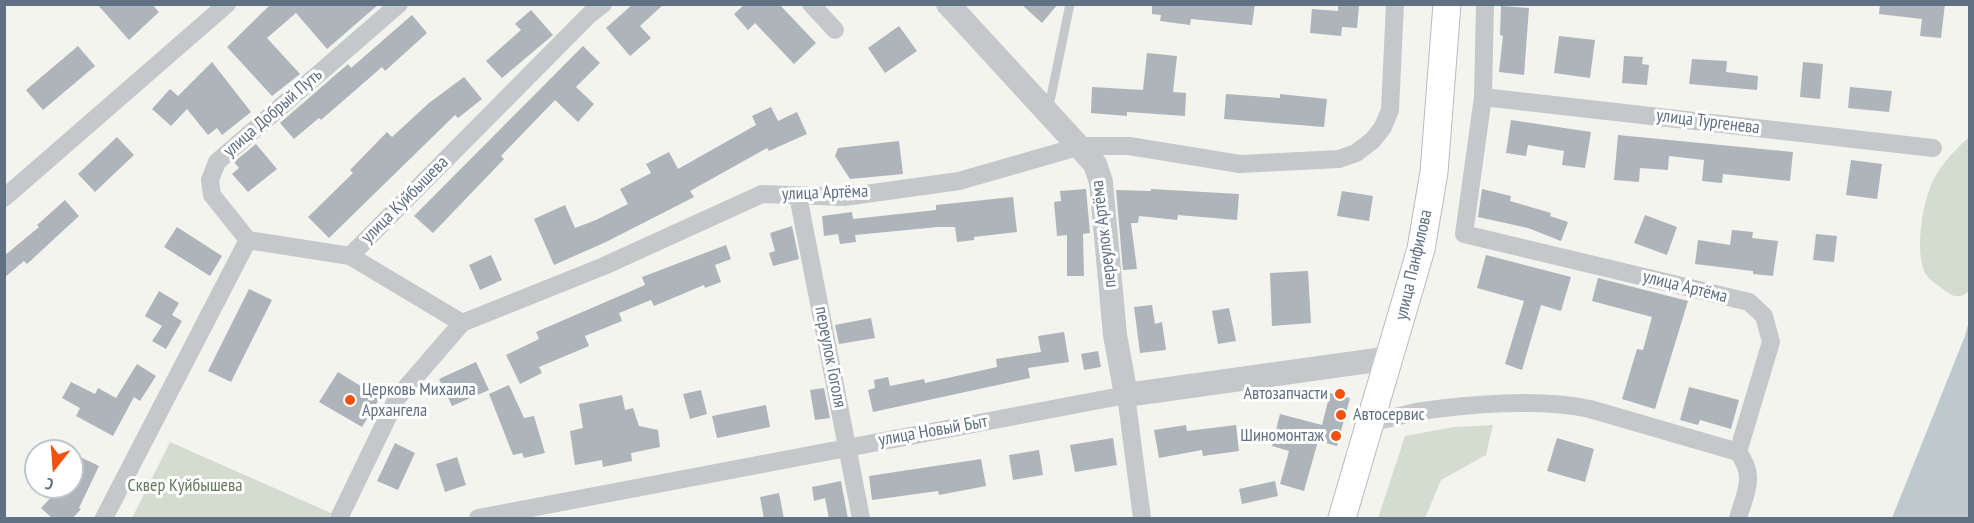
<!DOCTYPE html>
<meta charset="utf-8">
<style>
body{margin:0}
#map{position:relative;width:1974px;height:523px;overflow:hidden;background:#f4f4ef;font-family:"PT Sans Narrow",sans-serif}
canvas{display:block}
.frame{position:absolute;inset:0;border:6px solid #607183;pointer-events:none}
.north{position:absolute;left:24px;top:439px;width:60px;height:60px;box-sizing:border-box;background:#fff;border:2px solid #bfc6cd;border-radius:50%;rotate:197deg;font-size:16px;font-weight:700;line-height:24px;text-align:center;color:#607183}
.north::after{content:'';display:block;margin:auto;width:21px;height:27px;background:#f35110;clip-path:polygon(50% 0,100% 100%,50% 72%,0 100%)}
</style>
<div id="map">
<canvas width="1974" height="523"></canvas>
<div class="frame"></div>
<div class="north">С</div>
</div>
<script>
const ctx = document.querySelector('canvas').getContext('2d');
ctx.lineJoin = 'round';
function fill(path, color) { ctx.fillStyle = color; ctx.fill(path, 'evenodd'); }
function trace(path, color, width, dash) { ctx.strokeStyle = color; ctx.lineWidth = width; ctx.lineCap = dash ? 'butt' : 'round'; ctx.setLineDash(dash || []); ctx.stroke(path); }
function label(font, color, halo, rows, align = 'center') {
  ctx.font = font + ' "PT Sans Narrow",sans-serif'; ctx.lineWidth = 6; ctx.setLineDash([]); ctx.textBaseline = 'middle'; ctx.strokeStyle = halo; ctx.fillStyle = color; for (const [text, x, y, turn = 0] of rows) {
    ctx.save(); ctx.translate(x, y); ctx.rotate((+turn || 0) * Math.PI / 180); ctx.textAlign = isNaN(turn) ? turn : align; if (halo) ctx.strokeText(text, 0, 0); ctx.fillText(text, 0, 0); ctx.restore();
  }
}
const green = new Path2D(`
 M1969 137V291C1962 298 1954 298 1945 291 1939 286 1929 280 1925 273 1914 251 1923 195 1936 175 1945 160 1957 148 1969 137Z
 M1493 425 1486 455 1441 480 1425 518H1378L1405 436 1454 427Z
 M170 442 331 513 329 518H132Z`);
const water = new Path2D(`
 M1969 321V518H1892L1965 336Z`);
const building = new Path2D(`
 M97 4H152L159 12 129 40Z
 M271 4H379L327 49 296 13 267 38 300 74 272 96 227 47Z
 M633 4H664L640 26 651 38 630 56 606 28Z
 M745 4H779L816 43 794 64 755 23 748 30 734 14Z
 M1021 4H1058L1042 23Z
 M1152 4H1255L1252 25 1191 19 1190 25 1160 21 1161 15 1152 14Z
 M1338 4 1359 6 1357 28 1342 27 1341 36 1310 33 1312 9 1338 11Z
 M1880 4H1945L1941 38 1920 36 1922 19 1879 14Z
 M1501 6 1529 8 1524 75 1499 72 1503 36 1500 35Z
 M531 10 553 35 502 78 486 61 521 30 515 24Z
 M412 15 427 33 385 71 382 67 321 120 319 118 294 139 280 123 348 64 351 68Z
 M899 26 917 51 885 73 868 48Z
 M1559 36 1595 40 1590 78 1554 73Z
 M78 46 95 66 43 110 26 90Z
 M583 46 600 63 576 87 594 104 578 122 555 100 501 156 504 159 433 233 414 216Z
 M1147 53 1177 56 1173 92 1186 93 1185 116 1127 112V116L1091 113 1092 87 1143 90Z
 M1624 56 1643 57 1642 64 1649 65 1647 85 1622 83Z
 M1692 59 1727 61 1726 72 1758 76 1757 90 1689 84Z
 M212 62 251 112 222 135 217 128 208 135 187 109 171 126 152 109 170 89 178 96Z
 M1803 62 1823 64 1820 99 1800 97Z
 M464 77 482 99 458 118 455 115 329 238 308 217 353 173 350 170 387 132 392 137 429 103Z
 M1850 87 1892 91 1889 112 1848 108Z
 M1226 94 1280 98V94L1327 99 1324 127 1224 119Z
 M771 107 778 121 797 112 807 134 769 151 767 148 690 191 694 197 606 242 554 265 534 219 565 205 575 228 596 220 628 204 620 189 651 173 646 164 669 152 678 169 756 125 752 116Z
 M1511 120 1591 132 1585 168 1562 165 1564 151 1528 145 1526 156 1506 153Z
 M1618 135 1793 152 1790 181 1723 174 1722 183 1702 181 1704 160 1669 156 1668 170 1640 168 1639 182 1614 180Z
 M117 137 134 155 95 192 78 174Z
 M899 141 903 174 850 179 835 156 838 148Z
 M256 144 277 169 248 192 232 174 239 168 234 162Z
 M1851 160 1882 164 1877 199 1846 195Z
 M1086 189 1090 233 1083 234 1084 276H1067V235L1057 236 1054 202 1061 201 1060 191Z
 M1151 189 1239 194 1237 220 1178 215 1177 220 1139 216 1138 223H1131L1137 269 1123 270 1116 190 1151 191Z
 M1482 189 1511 196 1510 201 1551 213 1550 216 1568 222 1561 241 1528 228 1478 217Z
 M1342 191 1373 196 1369 221 1337 216Z
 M1013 197 1017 232 974 237V240L957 242 955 227H938L855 235 856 242 840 244 838 234 824 236 822 216 852 212 853 219 936 210V205Z
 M65 200 79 216 27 264 24 261 4 278V256L39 227 37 225Z
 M1645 215 1677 227 1667 255 1634 243Z
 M792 226 799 259 773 266 769 253 775 251 770 233Z
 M177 227 222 256 210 276 164 247Z
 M1732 230 1753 232 1752 238 1778 241 1773 276 1753 274V271L1695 264 1698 240 1730 245Z
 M1816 234 1837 236 1834 262 1813 260Z
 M726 245 731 259 715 265 721 282 705 288 704 285 654 306 651 300 619 313 622 321 585 336 589 346 539 367 542 373 520 384 506 355 539 339 536 332 645 285 642 277Z
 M491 255 502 280 480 290 469 265Z
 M1486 255 1571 277 1561 311 1541 305 1522 370 1505 364 1524 301 1477 288Z
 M1308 271 1311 323 1272 326 1270 273Z
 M1598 278 1688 301 1655 409 1622 399 1637 349 1643 350 1652 317 1592 301Z
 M249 289 272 300 231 382 208 371Z
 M159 291 179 303 172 315 182 321 166 349 152 341 162 326 145 316Z
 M1152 305 1155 324 1162 322 1166 350 1140 353 1134 307Z
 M1229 308 1236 341 1218 344 1212 311Z
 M871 318 875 338 839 344 835 325Z
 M1064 332 1069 362 1028 368 1030 378 873 412 868 390 875 388 874 380 888 377 890 386 924 379 925 383 997 367 996 359 1041 352 1038 336Z
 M1098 351 1101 367 1084 370 1081 354Z
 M476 362 489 390 452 406 439 379Z
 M137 364 156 376 140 401 134 397 113 436 76 416 80 408 62 398 71 382 95 394 98 388 116 398Z
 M338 372 380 398 362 427 319 402Z
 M509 385 524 418 534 416 545 453 524 458 522 453 513 455 489 394Z
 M1689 387 1739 400 1731 429 1700 420 1698 425 1680 420Z
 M824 388 830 418 815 420 810 390Z
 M701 390 707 414 690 419 683 394Z
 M1330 393 1350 398 1337 446 1318 441 1304 491 1280 484 1289 451 1272 446 1280 414 1322 425Z
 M622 395 625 410 633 408 639 426 658 430 660 447 631 453 632 461 603 467 602 460 575 465 570 431 583 428 579 404Z
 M766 405 770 427 717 438 712 416Z
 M1186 425 1187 431 1236 425 1239 451 1203 456 1202 450 1159 458 1154 430Z
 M1113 438 1117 465 1075 472 1070 445Z
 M1557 438 1594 449 1585 482 1547 471Z
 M395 443 415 453 398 490 377 481Z
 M1039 450 1043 475 1013 480 1009 455Z
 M72 453 99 466 79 508 81 509 72 519H53L41 508 61 487H72Z
 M457 457 466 485 445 492 436 464Z
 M981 459 986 486 939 495 938 491 872 500 869 476Z
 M841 481 848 519H829L825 498 814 501 812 487Z
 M1275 481 1278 496 1242 504 1239 489Z
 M779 493 784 519H764L760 497Z`);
const service = new Path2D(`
 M1048 111 1070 4`);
const minor = new Path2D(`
 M811 4 835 30
 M1485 4 1483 97 1464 234 1749 302 1764 316 1771 342 1738 452
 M1483 97 1933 148
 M798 196 861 518
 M4 198 227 4
 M248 240 212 195 210 180 217 162 399 4
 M350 256 462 323 604 266 762 194 844 197 959 181 1081 146H1129L1240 164 1339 159 1356 153 1373 140 1383 127 1390 110 1395 4
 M1371 422C1386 420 1401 415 1416 412 1466 404 1541 398 1590 409L1738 452C1756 476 1746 492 1738 518
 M104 518 248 240 350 256 590 14 603 4
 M339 518 397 398 462 323
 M478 518 1126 395 1142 518`);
const tertiary = new Path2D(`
 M948 4 1095 164 1101 182 1115 335 1126 395 1391 358`);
const secondary = new Path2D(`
 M1342 518 1421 249 1434 172 1447 4`);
const markers = [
 [1340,394,6,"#f35110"],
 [350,400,6,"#f35110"],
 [1341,415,6,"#f35110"],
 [1336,436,6,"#f35110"]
];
const streetNames = [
 ["улица Добрый Путь",273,113,-41],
 ["улица Тургенева",1708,122,7],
 ["улица Артёма",825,193,-2],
 ["улица Куйбышева",405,200,-45],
 ["переулок Артёма",1104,234,-97],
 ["улица Панфилова",1414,265,-77],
 ["улица Артёма",1685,287,14],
 ["переулок Гоголя",830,357,79],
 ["улица Новый Быт",933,431,-10]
];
const poiNames = [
 ["Церковь Михаила",362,390],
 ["Архангела",362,411],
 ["Автозапчасти",1328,394,"right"],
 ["Автосервис",1353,415],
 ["Шиномонтаж",1324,436,"right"]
];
const parkNames = [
 ["Сквер Куйбышева",185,486]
];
fill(green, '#d4dcd0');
fill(water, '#bec9ce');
fill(building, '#adb4ba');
trace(secondary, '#b7bbc0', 29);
trace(service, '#c5c8cb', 9);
trace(minor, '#c5c8cb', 18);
trace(tertiary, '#c5c8cb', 24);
trace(secondary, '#fff', 27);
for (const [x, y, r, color] of markers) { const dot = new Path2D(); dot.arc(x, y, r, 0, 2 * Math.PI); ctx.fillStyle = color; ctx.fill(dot); trace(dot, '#fff', 2); }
label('18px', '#607183', '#fff', streetNames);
label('18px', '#607183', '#fff', poiNames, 'left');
label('18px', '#637a5f', '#fff', parkNames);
</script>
